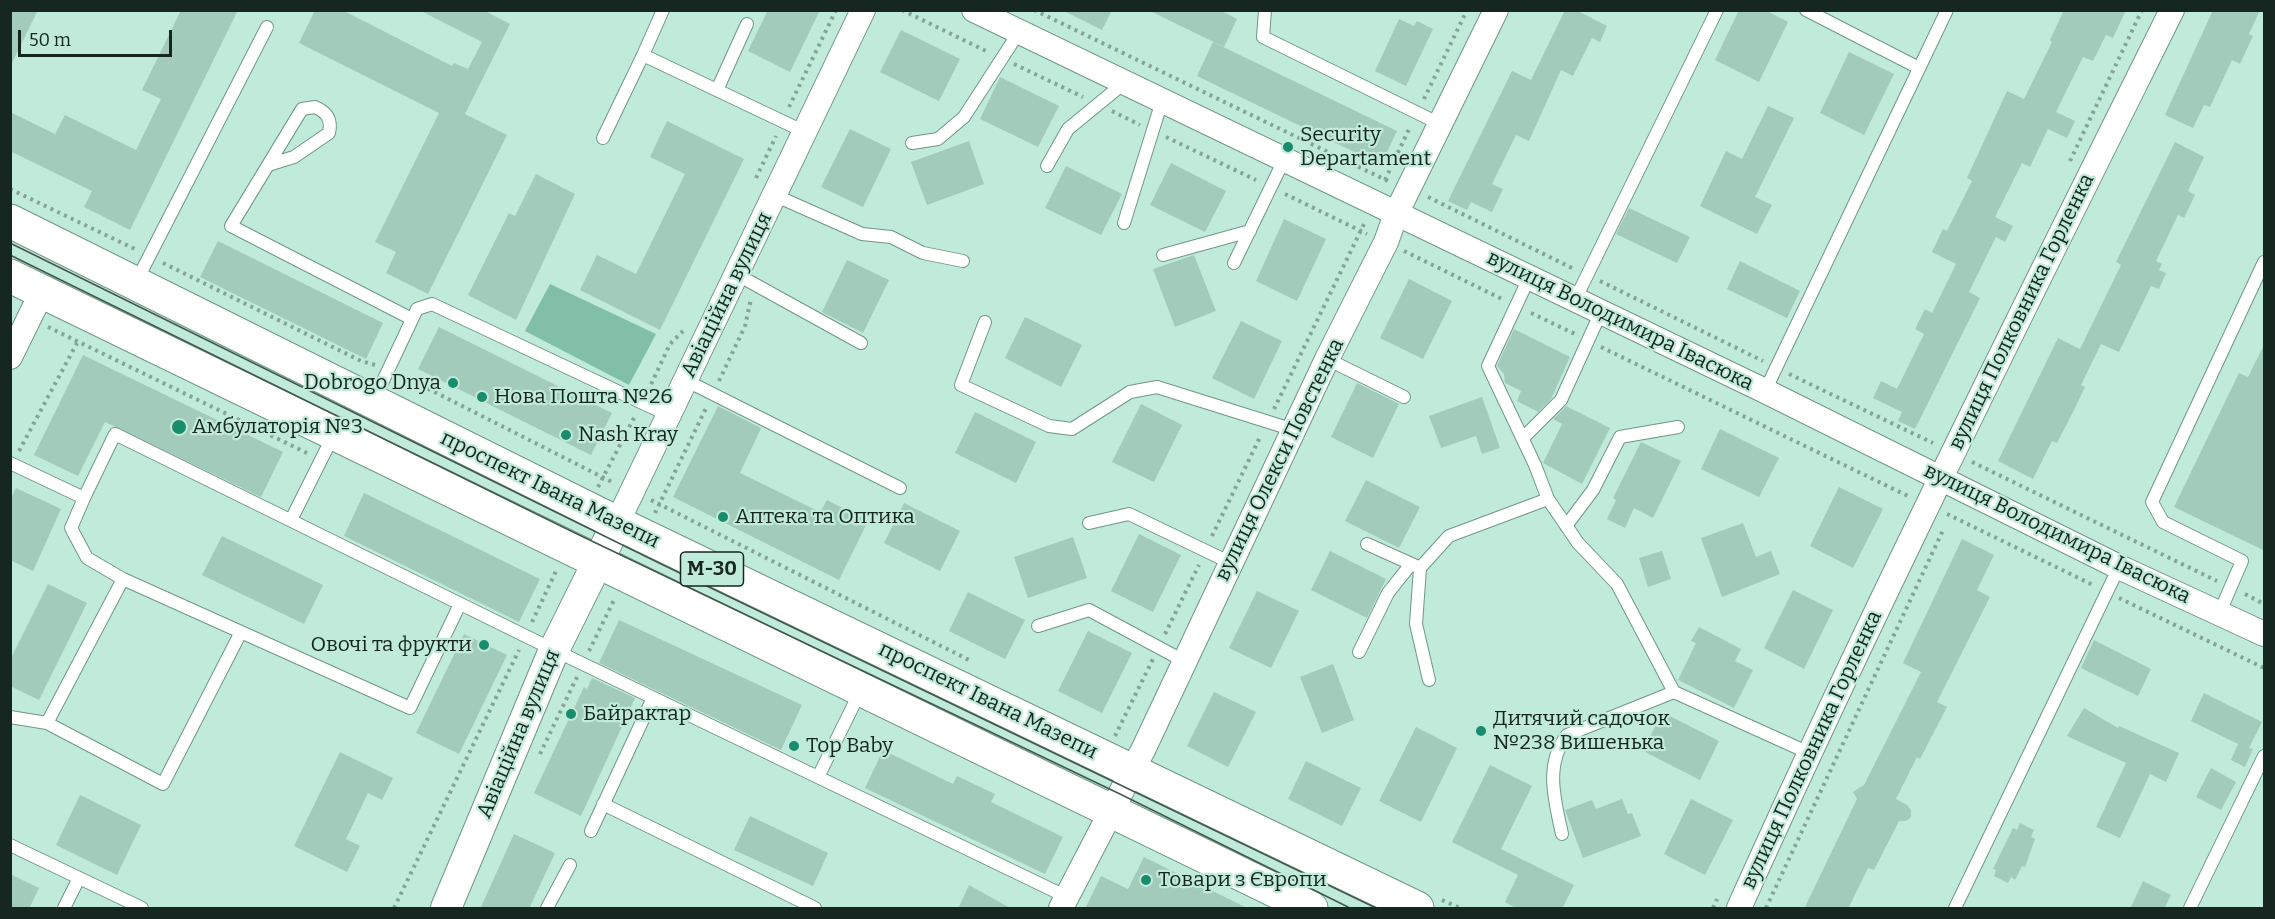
<!DOCTYPE html>
<meta charset="utf-8">
<style>
body{margin:0}
#map{position:relative;width:2275px;height:919px;overflow:hidden;background:#c0ead9;font-family:Bitter,serif}
canvas{display:block}
.frame{position:absolute;inset:0;border:12px solid #162620;pointer-events:none}
.scale{position:absolute;left:18px;top:30px;width:154px;height:27px;box-sizing:border-box;border:3px solid #162620;border-top:0;padding-left:8px;font-size:18px;line-height:21px;white-space:nowrap;color:#162620;-webkit-text-stroke:4px #c0ead9;paint-order:stroke}
</style>
<div id="map">
<canvas width="2275" height="919"></canvas>
<div class="frame"></div>
<div class="scale">50 m</div>
</div>
<script>
const ctx = document.querySelector('canvas').getContext('2d');
ctx.lineJoin = 'round';
function fill(path, color) { ctx.fillStyle = color; ctx.fill(path, 'evenodd'); }
function trace(path, color, width, dash) { ctx.strokeStyle = color; ctx.lineWidth = width; ctx.lineCap = dash ? 'butt' : 'round'; ctx.setLineDash(dash || []); ctx.stroke(path); }
function label(font, color, halo, rows, align = 'center') {
  ctx.font = font + ' Bitter,serif'; ctx.lineWidth = 4.5; ctx.setLineDash([]); ctx.textBaseline = 'middle'; ctx.strokeStyle = halo; ctx.fillStyle = color; for (const [text, x, y, turn = 0] of rows) {
    ctx.save(); ctx.translate(x, y); ctx.rotate((+turn || 0) * Math.PI / 180); ctx.textAlign = isNaN(turn) ? turn : align; if (halo) ctx.strokeText(text, 0, 0); ctx.fillText(text, 0, 0); ctx.restore();
  }
}
const green = new Path2D(`
 M550 284 656 334 629 385 525 331Z`);
const building = new Path2D(`
 M10 10H38L10 67Z
 M181 10H238L130 230 84 207 92 191 10 151V112L55 134 65 115 136 150 161 99 142 90Z
 M315 10H342L452 66 454 63 468 69 482 42 419 10H483L510 24 465 114 507 135 428 294 386 273 396 252 375 242 439 113 299 43Z
 M768 10H820L790 72 748 51Z
 M1062 10H1112L1102 30Z
 M1148 10H1220L1237 19 1224 47Z
 M1565 10H1576L1607 26 1600 42 1592 38 1573 76 1561 70 1529 141 1516 135 1492 184 1503 189 1492 212 1471 202 1467 210 1448 201 1512 71 1531 80Z
 M1739 10H1765L1788 22 1759 82 1715 60Z
 M2064 10H2126L2113 38 2106 35 2093 61 2083 57 2056 112 2075 121 2067 138 2048 129 2030 167 2022 163 1995 217 2013 226 2005 242 1996 237 1969 292 1980 298 1915 429 1898 421 1902 412 1873 398 1881 381 1897 389 1924 334 1915 329 1925 309 1932 313 1956 264 1932 252 1943 229 1947 231 1972 181 1967 178 2007 91 2024 99 2052 42 2050 40Z
 M2213 10H2260L2249 34 2253 36 2240 64 2232 60 2210 107 2204 105 2193 128 2165 115Z
 M1399 19 1414 26 1417 21 1433 29 1406 86 1375 71Z
 M901 30 960 59 939 101 880 72Z
 M1213 42 1397 131 1381 165 1197 76Z
 M1849 52 1894 74 1864 135 1820 113Z
 M1000 77 1059 106 1038 147 980 119Z
 M1768 106 1794 118 1755 197 1772 205 1757 234 1700 206 1726 151 1742 159Z
 M667 121 744 159 660 330 580 290 597 255 636 274 685 174 650 157Z
 M850 129 891 149 863 207 821 187Z
 M969 141 984 184 927 205 911 162Z
 M2175 142 2204 157 2188 191 2195 195 2184 218 2178 215 2156 261 2162 264 2159 270 2166 273 2159 289 2151 286 2119 352 2101 344 2081 385 2085 387 2073 412 2057 443 2052 441 2033 479 1998 461 2058 338 2080 349 2121 265 2116 262Z
 M1171 163 1226 191 1205 232 1150 205Z
 M1066 166 1122 194 1101 235 1045 208Z
 M536 174 575 194 516 320 468 295 509 213 515 216Z
 M1629 208 1690 237 1677 263 1616 234Z
 M1284 219 1326 239 1297 301 1256 281Z
 M218 241 383 323 366 359 200 277Z
 M1194 255 1216 311 1175 327 1153 269Z
 M847 260 889 280 863 333 822 312Z
 M1740 261 1800 291 1787 318 1727 289Z
 M1409 279 1452 301 1423 359 1380 338Z
 M1025 317 1082 345 1061 387 1005 358Z
 M1241 321 1282 341 1254 399 1212 378Z
 M439 327 612 413 591 455 418 369Z
 M1514 329 1570 357 1551 399 1538 412 1517 401 1521 391 1505 383 1504 374 1497 366Z
 M2265 343V551L2174 507 2239 373 2248 377Z
 M83 355 283 452 261 497 105 422 78 476 34 455Z
 M1357 383 1399 404 1373 458 1331 437Z
 M1482 397 1500 448 1482 454 1476 436 1441 448 1429 416Z
 M1141 404 1182 425 1154 482 1112 462Z
 M718 406 761 428 740 473 820 512 827 500 868 521 839 580 673 497Z
 M1566 406 1610 428 1582 484 1543 463 1562 424 1553 419Z
 M975 412 1036 442 1016 483 955 453Z
 M1720 429 1779 458 1759 497 1701 469Z
 M1641 442 1681 461 1653 518 1634 508 1625 528 1607 519 1616 500 1613 498Z
 M1366 480 1420 507 1399 548 1345 521Z
 M1839 487 1883 509 1853 568 1810 546Z
 M16 488 61 509 33 571 10 560V500Z
 M364 493 540 579 519 622 344 536Z
 M904 503 960 531 940 571 884 543Z
 M1743 523 1756 557 1771 551 1780 574 1722 597 1701 538Z
 M1139 534 1181 555 1153 612 1111 591Z
 M222 536 323 585 304 624 202 575Z
 M1073 537 1087 578 1028 598 1014 557Z
 M1962 539 1994 555 1977 590 1990 597 1937 702 1947 707 1920 759 1917 757 1896 799 1907 805 1911 810V817L1906 821H1899L1874 870 1868 868 1848 909H1804L1857 799 1853 792 1864 785 1921 672 1903 663Z
 M1330 551 1386 579 1367 618 1311 590Z
 M1662 551 1671 579 1648 587 1639 558Z
 M48 584 87 603 39 700 10 686V660Z
 M1793 590 1833 610 1804 669 1764 648Z
 M1257 591 1299 611 1271 668 1229 648Z
 M968 592 1025 620 1005 659 949 631Z
 M619 620 802 705 781 750 599 663Z
 M1699 627 1741 649 1735 661 1753 670 1734 708 1678 680 1696 643 1691 641Z
 M1088 631 1132 653 1102 713 1058 691Z
 M464 634 507 655 459 754 416 733Z
 M2094 640 2151 669 2138 696 2081 668Z
 M1333 664 1354 720 1322 733 1300 677Z
 M592 678 635 698 581 816 534 793 584 687 587 689Z
 M1214 692 1256 712 1228 767 1187 746Z
 M2204 693 2262 722 2249 748 2253 749 2245 767 2231 760 2238 744 2191 721Z
 M2084 708 2118 728 2119 726 2179 753 2166 782 2150 774 2120 838 2096 827 2126 763 2067 736Z
 M1662 712 1719 741 1700 780 1643 751Z
 M1416 727 1457 748 1421 822 1379 801Z
 M883 750 953 784 957 776 995 794 991 802 1063 837 1045 874 865 788Z
 M340 752 393 778 382 800 368 793 346 839 360 846 347 872 294 846Z
 M1306 761 1361 788 1342 826 1288 799Z
 M1490 765 1532 786 1501 849 1574 885 1562 909H1517L1505 902 1518 875 1452 842Z
 M2211 768 2236 782 2221 810 2196 797Z
 M80 795 141 825 117 875 56 845Z
 M1622 799 1628 814 1632 813 1641 836 1583 858 1565 810 1592 800 1596 809Z
 M1691 799 1733 820 1705 875 1664 854Z
 M750 816 828 853 813 886 734 850Z
 M2020 823 2034 830 2031 837 2035 839 2025 867 2022 866 2015 880 2011 877 2008 883 1994 876 1996 870 1993 869 2013 828 2017 830Z
 M514 834 555 853 529 909H480Z
 M1144 857 1249 909H1085L1101 876 1128 889Z
 M10 874 39 888 29 909H10Z
 M2143 881 2171 895 2164 909H2130Z
 M969 885 1012 909H958Z`);
const path = new Path2D(`
 M902 10 988 52
 M1034 10 1390 182
 M1014 64 1083 97
 M1424 99 1467 10
 M789 107 836 10
 M1112 111 1140 125
 M1166 137 1256 180
 M2070 161 2142 10
 M756 178 776 136
 M1385 180 1410 127
 M10 189 137 250
 M1285 194 1367 234
 M1428 197 1574 269
 M1404 251 1502 299
 M163 263 361 361 375 365
 M1600 281 1763 361
 M1531 313 1575 334
 M48 327 309 454
 M1601 347 1910 497
 M1789 374 1933 443
 M401 375 614 483
 M719 381 745 326 751 299
 M648 391 670 344 683 331
 M1274 409 1365 222
 M19 451 77 343
 M1972 462 2217 581
 M598 487 635 416
 M651 500 971 661
 M655 513 707 406
 M1947 514 2093 585
 M1212 536 1261 435
 M2245 594 2264 604
 M2119 598 2264 668
 M532 622 557 569
 M1165 634 1199 565
 M589 651 615 598
 M1115 736 1153 659
 M540 754 577 677
 M1442 900 1460 908
 M394 908 519 650
 M1713 908 1717 899
 M1766 908 1944 528`);
const service = new Path2D(`
 M1265 10 1263 37 1440 124
 M1806 10 1919 68
 M643 55 663 10
 M717 90 747 24
 M603 138 643 55 805 132
 M912 143 938 139 964 117 1019 32
 M268 165 294 157 329 133C332 120 327 112 315 107L302 109 231 226 412 319
 M1047 166 1068 129 1124 83
 M774 195 862 234 891 237 923 253 963 261
 M1124 223 1162 101
 M1163 255 1250 231
 M1234 263 1284 160
 M736 274 861 343
 M1529 278 1488 366 1535 465 1548 499 1578 543 1617 584 1674 692 1809 753
 M136 282 267 27
 M1575 300 1717 10
 M985 322 961 385 1049 426 1072 429 1130 392 1157 387 1294 430
 M1327 359 1404 397
 M685 380 900 488
 M1765 391 1947 10
 M373 402 417 309 432 304 668 415
 M1523 438 1561 400 1601 312
 M10 463 84 498 115 434 554 650 1067 897
 M84 498 71 528 87 558 123 579 410 708 460 604
 M291 520 333 436
 M1089 523 1129 514 1231 563
 M1566 526 1593 490 1620 437 1678 427
 M1367 544 1416 566
 M2219 614 2242 561 2163 522 2152 502 2264 262
 M1038 626 1089 610 1184 661
 M1359 652 1388 593 1411 564
 M1429 680 1416 624 1420 568 1449 536 1548 499
 M10 717 47 723 123 579
 M47 723 163 784 241 632
 M818 777 860 692
 M603 804 815 908
 M591 831 653 698
 M1562 834C1555 801 1544 765 1567 735L1674 692
 M10 845 142 908
 M64 908 79 878
 M547 908 570 865
 M1955 908 2119 567
 M2190 908 2264 756`);
const minor = new Path2D(`
 M974 10 1765 391 2119 567 2264 634
 M10 357 42 292
 M617 523 863 10
 M1061 908 1144 748 1327 359 1386 242 1396 214 1496 10
 M1739 908C1875 605 2024 308 2172 10`);
const tertiary = new Path2D(`
 M446 908 554 650 617 523`);
const trunk = new Path2D(`
 M10 221 617 523 1417 908
 M10 276 1311 908`);
const tram = new Path2D(`
 M10 243 659 563 1376 908
 M10 255 575 533 1120 794 1350 908`);
const markers = [
 [1288,147,6,"#198c6d"],
 [453,383,6,"#198c6d"],
 [482,397,6,"#198c6d"],
 [179,427,8,"#198c6d"],
 [566,435,6,"#198c6d"],
 [723,517,6,"#198c6d"],
 [484,645,6,"#198c6d"],
 [571,714,6,"#198c6d"],
 [1481,731,6,"#198c6d"],
 [794,746,6,"#198c6d"],
 [1146,880,6,"#198c6d"]
];
const shields = [
 [712,569,63]
];
const shieldNames = [
 ["М-30",712,569]
];
const poiNames = [
 ["Security",1300,135],
 ["Departament",1300,159],
 ["Dobrogo Dnya",441,383,"right"],
 ["Нова Пошта №26",494,397],
 ["Амбулаторія №3",192,427],
 ["Nash Kray",578,435],
 ["Аптека та Оптика",735,517],
 ["Овочі та фрукти",472,645,"right"],
 ["Байрактар",583,714],
 ["Дитячий садочок",1493,719],
 ["№238 Вишенька",1493,743],
 ["Top Baby",806,746],
 ["Товари з Європи",1158,880]
];
const streetNames = [
 ["Авіаційна вулиця",727,295,-64],
 ["вулиця Полковника Горленка",2022,312,-64],
 ["вулиця Володимира Івасюка",1620,321,26],
 ["вулиця Олекси Повстенка",1280,460,-64],
 ["проспект Івана Мазепи",550,490,26],
 ["вулиця Володимира Івасюка",2057,534,26],
 ["проспект Івана Мазепи",988,701,26],
 ["Авіаційна вулиця",519,734,-67],
 ["вулиця Полковника Горленка",1812,750,-65]
];
fill(green, '#81bfa8');
fill(building, '#a2cbbb');
trace(service, '#6f9788', 14);
trace(minor, '#6f9788', 26);
trace(tertiary, '#6f9788', 32);
trace(trunk, '#6f9788', 35);
trace(path, '#84a497', 4, [3, 4.5]);
trace(service, '#fff', 12);
trace(minor, '#fff', 24);
trace(tertiary, '#fff', 30);
trace(trunk, '#fff', 33);
trace(tram, '#41584f', 1.5);
for (const [x, y, r, color] of markers) { const dot = new Path2D(); dot.arc(x, y, r, 0, 2 * Math.PI); ctx.fillStyle = color; ctx.fill(dot); trace(dot, '#c0ead9', 2); }
for (const [x, y, w] of shields) { const box = new Path2D(); box.roundRect(x - w / 2, y - 17, w, 34, 4.5); ctx.fillStyle = '#c0ead9'; ctx.fill(box); trace(box, '#162620', 1.5); }
label('bold 20px', '#162620', null, shieldNames);
label('21px', '#162620', '#c0ead9', poiNames, 'left');
label('21px', '#162620', '#c0ead9', streetNames);
</script>
